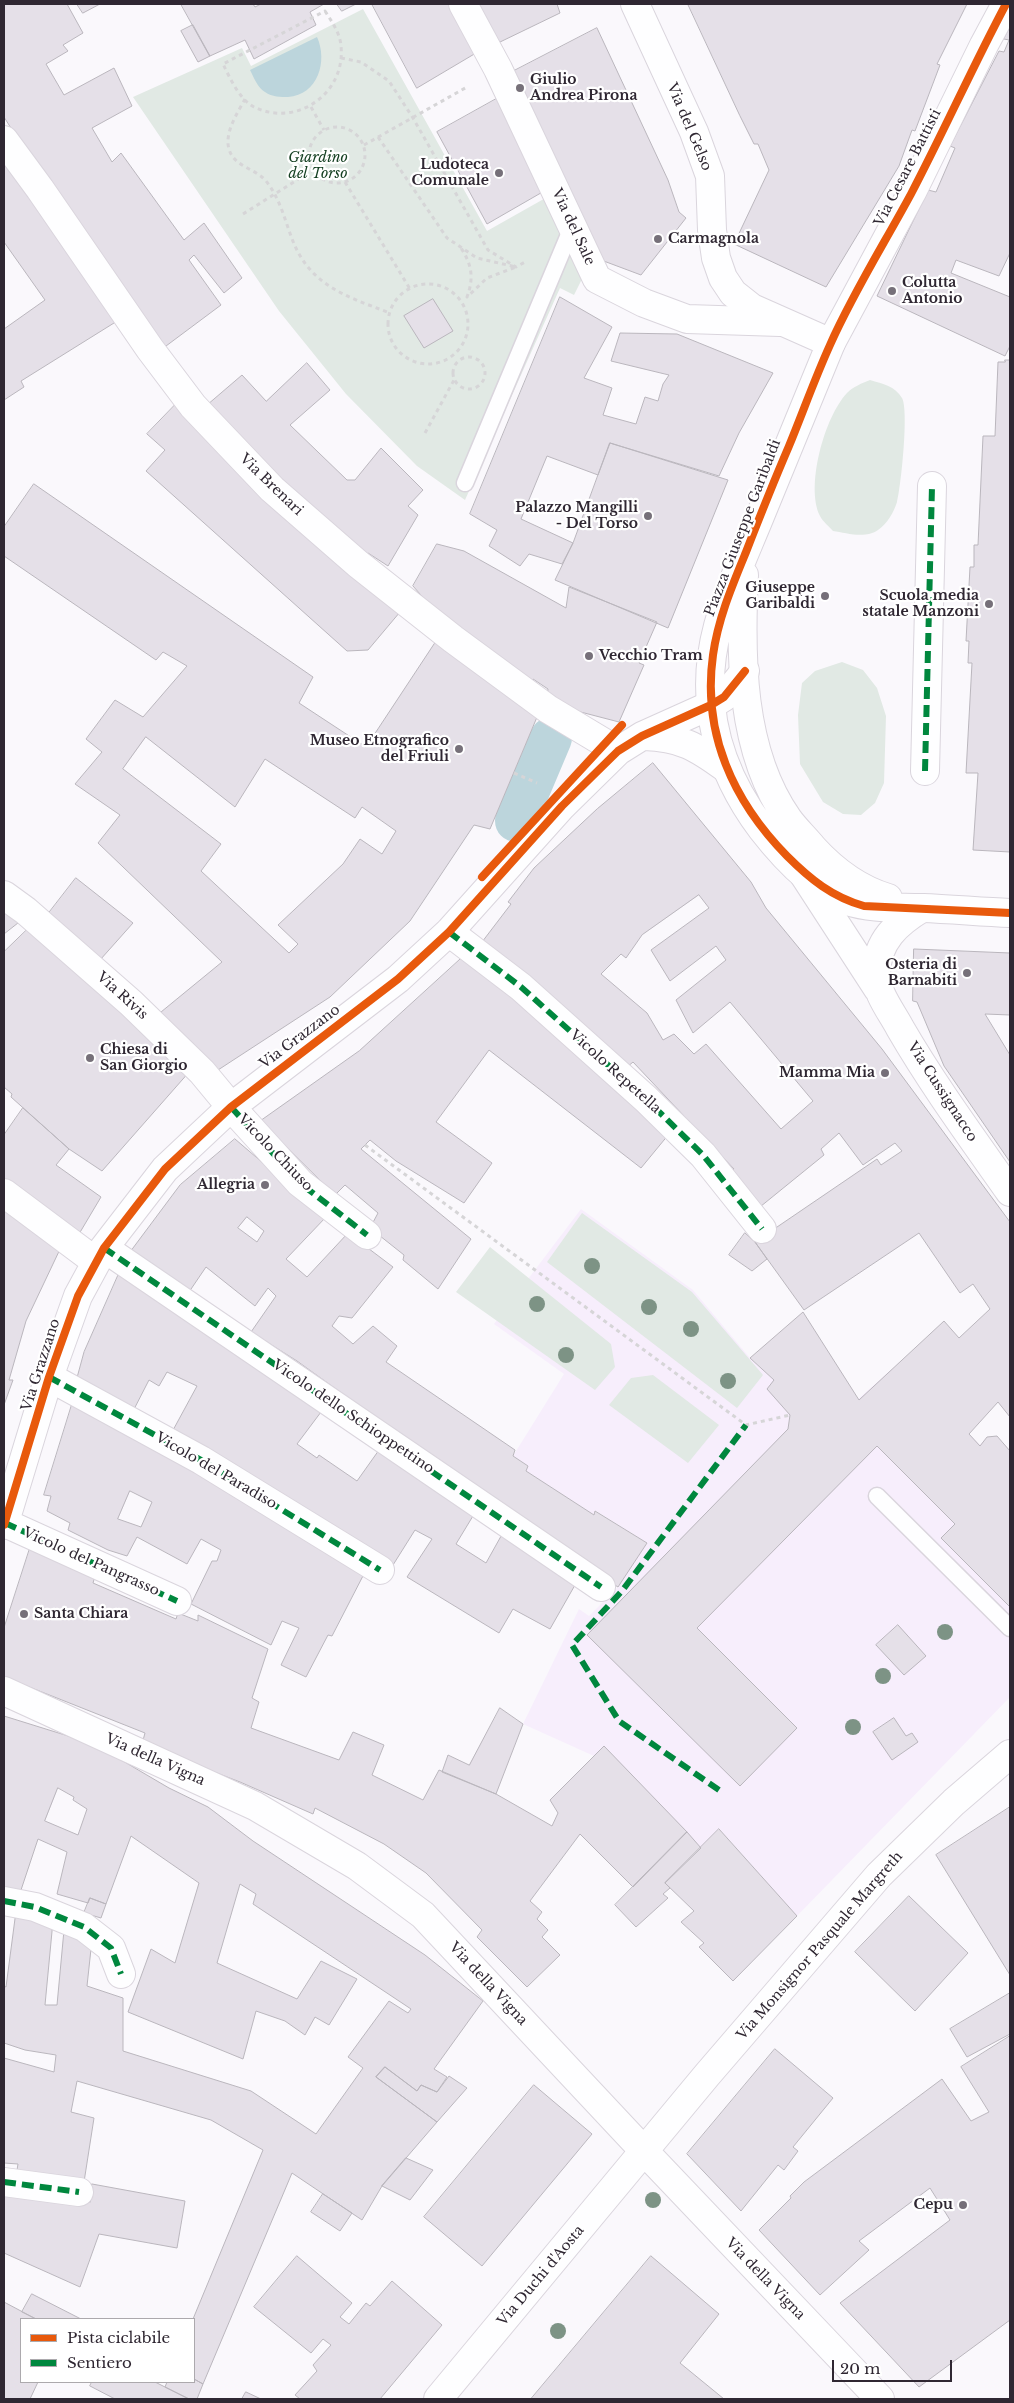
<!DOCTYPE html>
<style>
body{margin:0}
#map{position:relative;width:1014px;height:2403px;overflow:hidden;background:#faf8fc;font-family:"Libre Baskerville",serif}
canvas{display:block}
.frame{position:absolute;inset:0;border:5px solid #2f2732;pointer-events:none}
.legend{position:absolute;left:20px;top:2318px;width:175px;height:65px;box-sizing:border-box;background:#fff;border:1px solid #aca9ad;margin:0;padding:6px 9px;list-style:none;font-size:15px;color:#2f2732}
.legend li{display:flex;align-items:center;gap:10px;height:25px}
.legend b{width:25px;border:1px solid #aca9ad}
.scale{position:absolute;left:832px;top:2360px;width:120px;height:22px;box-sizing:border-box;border:2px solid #2f2732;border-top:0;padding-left:6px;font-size:15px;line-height:18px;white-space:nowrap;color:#2f2732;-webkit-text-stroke:4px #fff;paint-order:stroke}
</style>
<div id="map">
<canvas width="1014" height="2403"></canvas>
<div class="frame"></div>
<ul class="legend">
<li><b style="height:6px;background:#e8590c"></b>Pista ciclabile</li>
<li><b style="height:6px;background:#00873e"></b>Sentiero</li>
</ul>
<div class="scale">20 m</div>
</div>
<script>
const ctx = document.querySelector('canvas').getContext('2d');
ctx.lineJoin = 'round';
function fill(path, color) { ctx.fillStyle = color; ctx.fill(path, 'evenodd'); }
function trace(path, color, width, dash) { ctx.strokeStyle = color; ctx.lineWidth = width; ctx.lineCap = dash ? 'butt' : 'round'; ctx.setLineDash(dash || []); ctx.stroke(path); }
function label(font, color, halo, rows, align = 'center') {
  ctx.font = font + ' "Libre Baskerville",serif'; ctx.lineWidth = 4.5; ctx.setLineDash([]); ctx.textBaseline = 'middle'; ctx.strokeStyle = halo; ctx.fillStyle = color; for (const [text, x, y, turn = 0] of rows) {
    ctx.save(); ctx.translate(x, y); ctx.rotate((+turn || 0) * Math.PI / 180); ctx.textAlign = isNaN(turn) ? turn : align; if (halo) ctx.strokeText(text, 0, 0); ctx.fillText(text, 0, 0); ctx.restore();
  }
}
const built = new Path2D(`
 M581 1209 693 1290 750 1358 774 1380 823 1343 858 1399 892 1369 969 1434 980 1445 987 1437 997 1436 1010 1451V1697L797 1916 719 1829 701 1848 604 1747 594 1756 523 1724 579 1609 589 1616 618 1587 647 1543 596 1511 594 1515 526 1471 528 1466 513 1456 564 1374 494 1324Z`);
const green = new Path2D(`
 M363 9 487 231 549 196 585 273 574 295 560 288 465 500 417 466 346 394 279 311 133 97 242 48 251 66Z
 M870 380C883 384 895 386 902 398 909 410 901 487 897 502 894 512 887 524 878 530 866 539 846 533 833 531 829 526 823 522 820 516 805 486 825 416 847 393 853 387 862 383 870 380Z
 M842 662 863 670 877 688 886 716 884 783 875 803 861 815 843 814 823 802 800 764 798 715 802 683 815 671Z
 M582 1213 692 1292 763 1375 737 1408 547 1262Z
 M490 1247 611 1344 615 1367 595 1390 456 1292Z
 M653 1375 719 1425 688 1463 609 1405 631 1378Z`);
const water = new Path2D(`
 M317 37C328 61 318 95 288 97 281 97 272 97 265 92 258 88 254 78 250 70Z`);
const canal = new Path2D(`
 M516 821 551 738`);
const building = new Path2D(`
 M4 4H67L83 33 63 45 68 51 46 64 64 95 114 68 132 106 92 128 112 162 121 153 184 240 204 223 242 278 224 293 194 255 189 260 221 305 162 349 53 195 4 117Z
 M77 4H100L83 13Z
 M181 4H253L255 7 261 4H324L310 12 316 25 254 59 245 40 210 56Z
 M337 4H356L342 11Z
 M372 4H449L476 53 417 88Z
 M479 4H557L560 13 498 43Z
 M688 4H967L937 64 940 65 915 131 912 130 899 166 826 287 734 244 769 170 758 144H754L740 116Z
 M193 25 210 56 198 62 181 31Z
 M1010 27V253L999 276 956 260 951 273 1010 297V346L1005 356 877 296 928 190 936 192 955 148 950 146 999 51 1004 52 1009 40 1004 39Z
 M597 28 668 180 679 212 686 218 641 275 601 260 512 72Z
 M498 98 546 190 487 224 437 132Z
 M4 156 122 318 21 381 24 387 4 400V329L45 300 4 242Z
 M560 297 612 327 584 378 612 388 603 415 636 424 645 397 658 401 663 384 669 375 611 361 620 333 677 334 773 373 739 433 719 476 610 443 598 475 547 456 521 519 573 543 562 564 529 554 520 566 489 546 497 530 470 514Z
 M433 299 453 331 424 348 404 316Z
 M1005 360H1010V852L973 850 978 773H966L972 663H968L969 641H966L970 567H974V545H978L983 436H995L998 362H1005Z
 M307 363 330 390 290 425 347 480H355L381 448 423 490 408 506 418 515 388 566 368 553 364 558 273 476 207 405 242 375 266 401Z
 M177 403 400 612 368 650 347 651 146 471 165 450 147 434Z
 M610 443 728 480 668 628 555 580 573 543Z
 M34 484 313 677 299 703 366 747 436 641 540 710 490 829 474 825 410 921 330 997 218 1070 161 1012 222 962 98 843 120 815 75 784 102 752 86 739 115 700 143 717 187 666 163 652 156 660 4 556V527ZM146 737 235 807 265 759 355 818 362 807 396 831 382 854 360 839 343 864 278 925 298 944 289 953 201 871 221 844 123 769Z
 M437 544 464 551 566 608 569 587 657 622 639 663 644 665 619 722 546 703 548 689 533 679 531 687 427 602 413 586Z
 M653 763 751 882 766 908 882 1049 1010 1222V1417L998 1402 969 1434 980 1446 987 1437 997 1436 1010 1451V1607L941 1538 955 1524 877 1446 697 1628 797 1728 740 1786 587 1635 788 1429 790 1415 767 1389 774 1380 750 1358 803 1312 859 1400 944 1321 959 1338 990 1309 973 1284 960 1293 919 1233 804 1310 755 1242 877 1159 881 1165 902 1151 895 1143 863 1165 839 1133 821 1149 824 1155 755 1211 727 1175 734 1169 633 1062 626 1068 482 942 511 904 508 902 534 868 597 809ZM699 895 709 908 651 950 670 981 716 946 726 960 676 1000 693 1033 730 1002 813 1101 781 1129 706 1044 694 1054 674 1034 663 1040 647 1013 601 974 621 954 626 958 642 935Z
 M76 878 133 923 100 960 45 918Z
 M4 905 23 919 4 934Z
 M31 926 190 1071 102 1171 69 1149 11 1097 12 1094 4 1087V952Z
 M914 949 1010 953V1015L985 1014 1010 1055V1162L944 1066 917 1002 913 1001Z
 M465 955 669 1134 641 1168 489 1050 436 1122 492 1163 464 1203 396 1161 370 1140 361 1149 471 1239 438 1289 403 1260 404 1255 370 1228 378 1213 345 1185 335 1195 260 1121 359 1051Z
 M23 1108 69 1149 56 1165 101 1197 79 1234 4 1181V1135Z
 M235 1139 326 1217 286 1259 307 1277 348 1233 393 1267 352 1318 339 1316 332 1326 353 1344 373 1326 397 1346 386 1362 515 1450 513 1456 528 1466 526 1471 594 1515 595 1511 647 1543 618 1587 567 1555 297 1361 251 1332 276 1296 268 1288 255 1306 206 1267 189 1292 130 1252 180 1185ZM247 1217 264 1231 257 1242 238 1228Z
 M4 1206 62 1245 26 1321 9 1380H13L4 1405Z
 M745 1233 755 1242 767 1259 752 1271 729 1255Z
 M121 1269 324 1408 297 1444 317 1458 319 1455 357 1481 379 1450 476 1511 456 1544 486 1563 505 1529 579 1578 550 1629 513 1609 499 1633 407 1577 432 1539 415 1530 393 1565 240 1468 172 1432 197 1386 167 1372 159 1386 149 1380 130 1417 75 1385 84 1352Z
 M74 1398 365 1572 332 1636 328 1635 306 1677 281 1665 299 1628 282 1621 271 1645 191 1604 212 1561H217L221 1550 201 1539 187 1564 137 1537 127 1556 108 1550 68 1530 70 1523 47 1511 51 1496 44 1495ZM130 1491 152 1502 141 1527 118 1519Z
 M32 1542 95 1576 93 1583 176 1619 178 1613 198 1621V1615L268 1649 252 1698 259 1702 251 1728 339 1760 353 1732 384 1745 372 1775 423 1800 439 1770 496 1794 552 1826 558 1813 550 1800 604 1746 687 1832 633 1887 580 1834 530 1901 542 1912 537 1919 548 1930 542 1937 560 1955 527 1987 477 1937 482 1930 426 1873 384 1844 315 1808 313 1814 240 1782 142 1744 145 1733 4 1677V1628Z
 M898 1625 926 1656 904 1675 876 1645Z
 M500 1708 523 1724 496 1794 442 1772 448 1755 469 1765Z
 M4 1716 94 1744 169 1788 208 1807 253 1841 425 1955 483 2001 434 2069 447 2077 437 2092 421 2085 417 2091 385 2067 376 2077 437 2122 382 2186 362 2220 292 2173 203 2384 194 2379 193 2319 263 2150 211 2120 77 2081 71 2112 94 2118 84 2182 17 2170 18 2164 4 2163V2058L54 2072 56 2055 25 2050 4 2043V1986L6 1987 16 1911 53 1921 45 2005H57L64 1930 86 1938 91 1949 87 1986 123 1998V2051L251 2091 316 2134 363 2068 348 2057 389 2001 408 2013 411 2009 253 1904 256 1894 240 1884 217 1963 297 1999 321 1961 357 1979 329 2025 315 2017 305 2035 285 2021 256 2011 243 2059 128 2012 151 1949 175 1963 199 1883 131 1836 106 1904 90 1898 88 1903 57 1894 67 1852 38 1839 19 1896 4 1892ZM58 1788 74 1797 73 1800 87 1809 78 1835 45 1821Z
 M894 1718 906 1736 912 1733 918 1742 892 1760 873 1732Z
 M1010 1807V1975L936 1855Z
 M719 1829 797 1916 733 1981 699 1947 704 1943 681 1922 694 1911 665 1883Z
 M687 1832 701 1848 665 1883 670 1888 663 1894 668 1898 636 1927 615 1905Z
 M909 1896 968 1953 915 2011 855 1952Z
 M90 1898 106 1904 101 1918 84 1913Z
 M1010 1993V2034L967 2057 950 2029Z
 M1010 2036V2320L919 2387 840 2303 950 2220 930 2188 859 2241 869 2250 820 2295 759 2230 791 2198 790 2196 804 2182 942 2079 971 2121 989 2112 961 2067Z
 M775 2049 833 2098 793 2147 798 2151 784 2170 778 2165 741 2211 687 2154Z
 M385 2067 417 2091 421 2085 437 2092 449 2076 467 2088 437 2122 376 2077Z
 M534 2085 592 2134 482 2266 424 2217Z
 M406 2158 433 2170 410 2200 382 2186Z
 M92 2184 185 2201 177 2248 99 2234 80 2287 4 2253V2191L90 2202Z
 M323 2194 352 2213 340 2231 311 2212Z
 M297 2256 352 2303 340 2317 349 2324 366 2303 370 2306 392 2281 442 2325 380 2399H300L295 2395 317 2371 313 2365 331 2345 323 2339 311 2353 254 2307Z
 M651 2256 719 2314 680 2363 724 2399H531Z
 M32 2294 81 2319H36L22 2312Z
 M4 2302 36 2319H21V2382H38L30 2399H4Z
 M194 2379 203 2384 197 2399H189L165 2387 167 2382H194Z
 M92 2382H155L189 2399H115L90 2386Z
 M246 2392 261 2399H242Z`);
const path = new Path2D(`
 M325 11C332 22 340 33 341 46 346 93 297 128 254 107 239 99 230 78 223 64Z
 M341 58 361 62 389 81 413 118 488 250 516 267 525 262
 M245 99C238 112 224 133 229 149 234 167 255 168 266 181 279 197 284 217 291 236 308 285 345 296 390 313
 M311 107 324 130
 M309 155a28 28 0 1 1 56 0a28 28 0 1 1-56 0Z
 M378 137 447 238 477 258 516 267 487 278 467 297C474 278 472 265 461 248
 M364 145 467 87
 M345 182 410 289
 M243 214 313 170
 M388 324a40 40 0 1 1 80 0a40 40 0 1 1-80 0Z
 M453 373a16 16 0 1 1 32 0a16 16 0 1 1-32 0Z
 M425 433 454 380
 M514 773 537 783
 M365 1145 746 1425 790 1415`);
const lane = new Path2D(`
 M465 483 568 237
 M877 1496 1010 1628`);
const street = new Path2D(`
 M463 4 498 69 597 279 644 303 687 319 780 322
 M4 140 40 189 150 349 193 406 272 489 358 564 453 639 548 709 618 751
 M831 343 912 192 984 45 1006 4
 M644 736C681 737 697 747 727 769
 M925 771 932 486
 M804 875 878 989
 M4 895 26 911 131 1003 202 1072 231 1107 300 1183 367 1235
 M922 908C897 923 877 941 876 973 876 993 891 1011 900 1028 933 1085 972 1138 1010 1192
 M449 932 521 987 646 1099 703 1155 762 1229
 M4 1193 95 1261
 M104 1248 601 1587
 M49 1377 201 1460 380 1570
 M5 1523 177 1601
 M4 1525 49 1377 78 1296 104 1248 165 1169 231 1107 398 979 449 932 562 806 618 751 642 736 711 705 724 697 745 671
 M4 1691 255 1806 357 1866 423 1915 645 2152 880 2399
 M4 1901 35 1907 84 1927 111 1948 121 1974
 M4 2182 79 2192
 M438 2399 707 2075 879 1875 954 1802 1010 1754`);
const secondary = new Path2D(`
 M635 4 694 132 710 176 712 230 716 258 723 278 733 293 752 308 831 343C807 402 782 461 758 521 744 555 728 590 718 626 698 700 717 769 762 829 783 856 814 890 847 901 872 909 896 907 922 908 952 909 981 912 1010 913
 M744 575C740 655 740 751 788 819 795 829 805 838 813 848 834 871 858 889 888 898`);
const quiet = new Path2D(`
 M925 771 932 486
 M449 932 521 987 646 1099 703 1155 762 1229
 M231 1107 300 1183 367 1235
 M104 1248 601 1587
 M49 1377 201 1460 380 1570
 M5 1523 177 1601
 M719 1790 619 1721 572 1645 622 1591 746 1425
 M4 1901 35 1907 84 1927 111 1948 121 1974
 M4 2182 79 2192`);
const cycleway = new Path2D(`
 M1006 4C973 66 944 131 911 194 884 244 853 293 830 345 815 378 803 412 789 446 774 481 760 516 746 552 732 586 718 619 713 655 702 733 733 801 787 856 810 879 832 897 864 906L1010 913
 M482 877 622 725
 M4 1525 49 1377 78 1296 104 1248 165 1169 231 1107 398 979 449 932 562 806 618 751 642 736 711 705 724 697 745 671`);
const trees = [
 [592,1266],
 [537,1304],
 [649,1307],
 [691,1329],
 [566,1355],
 [728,1381],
 [945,1632],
 [883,1676],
 [853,1727],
 [653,2200],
 [558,2331]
];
const markers = [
 [520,88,5,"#767079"],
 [499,173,5,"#767079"],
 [658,239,5,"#767079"],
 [892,291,5,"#767079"],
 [648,516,5,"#767079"],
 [825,596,5,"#767079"],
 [989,604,5,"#767079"],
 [589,656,5,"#767079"],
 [459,749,5,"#767079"],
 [967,973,5,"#767079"],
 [90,1058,5,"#767079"],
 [885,1073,5,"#767079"],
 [265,1185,5,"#767079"],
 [24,1614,5,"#767079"],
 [963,2205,5,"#767079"]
];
const poiNames = [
 ["Giulio",530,80,"left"],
 ["Andrea Pirona",530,96,"left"],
 ["Ludoteca",489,165],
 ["Comunale",489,181],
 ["Carmagnola",668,239,"left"],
 ["Colutta",902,283,"left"],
 ["Antonio",902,299,"left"],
 ["Palazzo Mangilli",638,508],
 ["- Del Torso",638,524],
 ["Giuseppe",815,588],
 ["Garibaldi",815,604],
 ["Scuola media",979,596],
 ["statale Manzoni",979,612],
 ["Vecchio Tram",599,656,"left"],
 ["Museo Etnografico",449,741],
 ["del Friuli",449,757],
 ["Osteria di",957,965],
 ["Barnabiti",957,981],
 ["Chiesa di",100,1050,"left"],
 ["San Giorgio",100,1066,"left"],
 ["Mamma Mia",875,1073],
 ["Allegria",255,1185],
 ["Santa Chiara",34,1614,"left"],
 ["Cepu",953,2205]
];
const streetNames = [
 ["Via del Gelso",689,127,67],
 ["Via Cesare Battisti",908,168,-63],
 ["Via del Sale",573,227,65],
 ["Via Brenari",271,485,44],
 ["Piazza Giuseppe Garibaldi",743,528,-69],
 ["Via Rivis",122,996,42],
 ["Via Grazzano",300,1037,-37],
 ["Vicolo Repetella",615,1072,42],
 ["Via Cussignacco",942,1092,57],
 ["Vicolo Chiuso",275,1153,46],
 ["Via Grazzano",41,1365,-72],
 ["Vicolo dello Schioppettino",353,1417,34],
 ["Vicolo del Paradiso",216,1471,30],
 ["Vicolo del Pangrasso",91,1562,24],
 ["Via della Vigna",155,1760,24],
 ["Via Monsignor Pasquale Margreth",820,1946,-49],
 ["Via della Vigna",488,1984,47],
 ["Via Duchi d'Aosta",541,2276,-50],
 ["Via della Vigna",765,2279,46]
];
const parkNames = [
 ["Giardino",318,158],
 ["del Torso",318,174]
];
fill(built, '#f7eefc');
fill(green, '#e1e9e4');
fill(water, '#bcd5dc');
trace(canal, '#bcd5dc', 42);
fill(building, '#e5e0e8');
trace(building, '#bab6bd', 1);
trace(lane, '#dad5dd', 19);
trace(street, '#dad5dd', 30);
trace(secondary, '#dad5dd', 30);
trace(path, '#d6d5d7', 3, [4, 4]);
trace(lane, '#fefeff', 16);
trace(street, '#fefeff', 28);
trace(secondary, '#fefeff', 28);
trace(quiet, '#00873e', 6, [12, 6]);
trace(cycleway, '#e8590c', 8);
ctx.fillStyle = '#7d9385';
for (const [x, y] of trees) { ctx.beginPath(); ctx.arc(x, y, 8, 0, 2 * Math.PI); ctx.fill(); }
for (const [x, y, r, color] of markers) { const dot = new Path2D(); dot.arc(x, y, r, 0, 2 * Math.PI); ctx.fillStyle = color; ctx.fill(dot); trace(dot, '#fff', 2); }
label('bold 14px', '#2f2732', '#fff', poiNames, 'right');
label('14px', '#2f2732', '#fff', streetNames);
label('italic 14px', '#164123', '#fff', parkNames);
</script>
